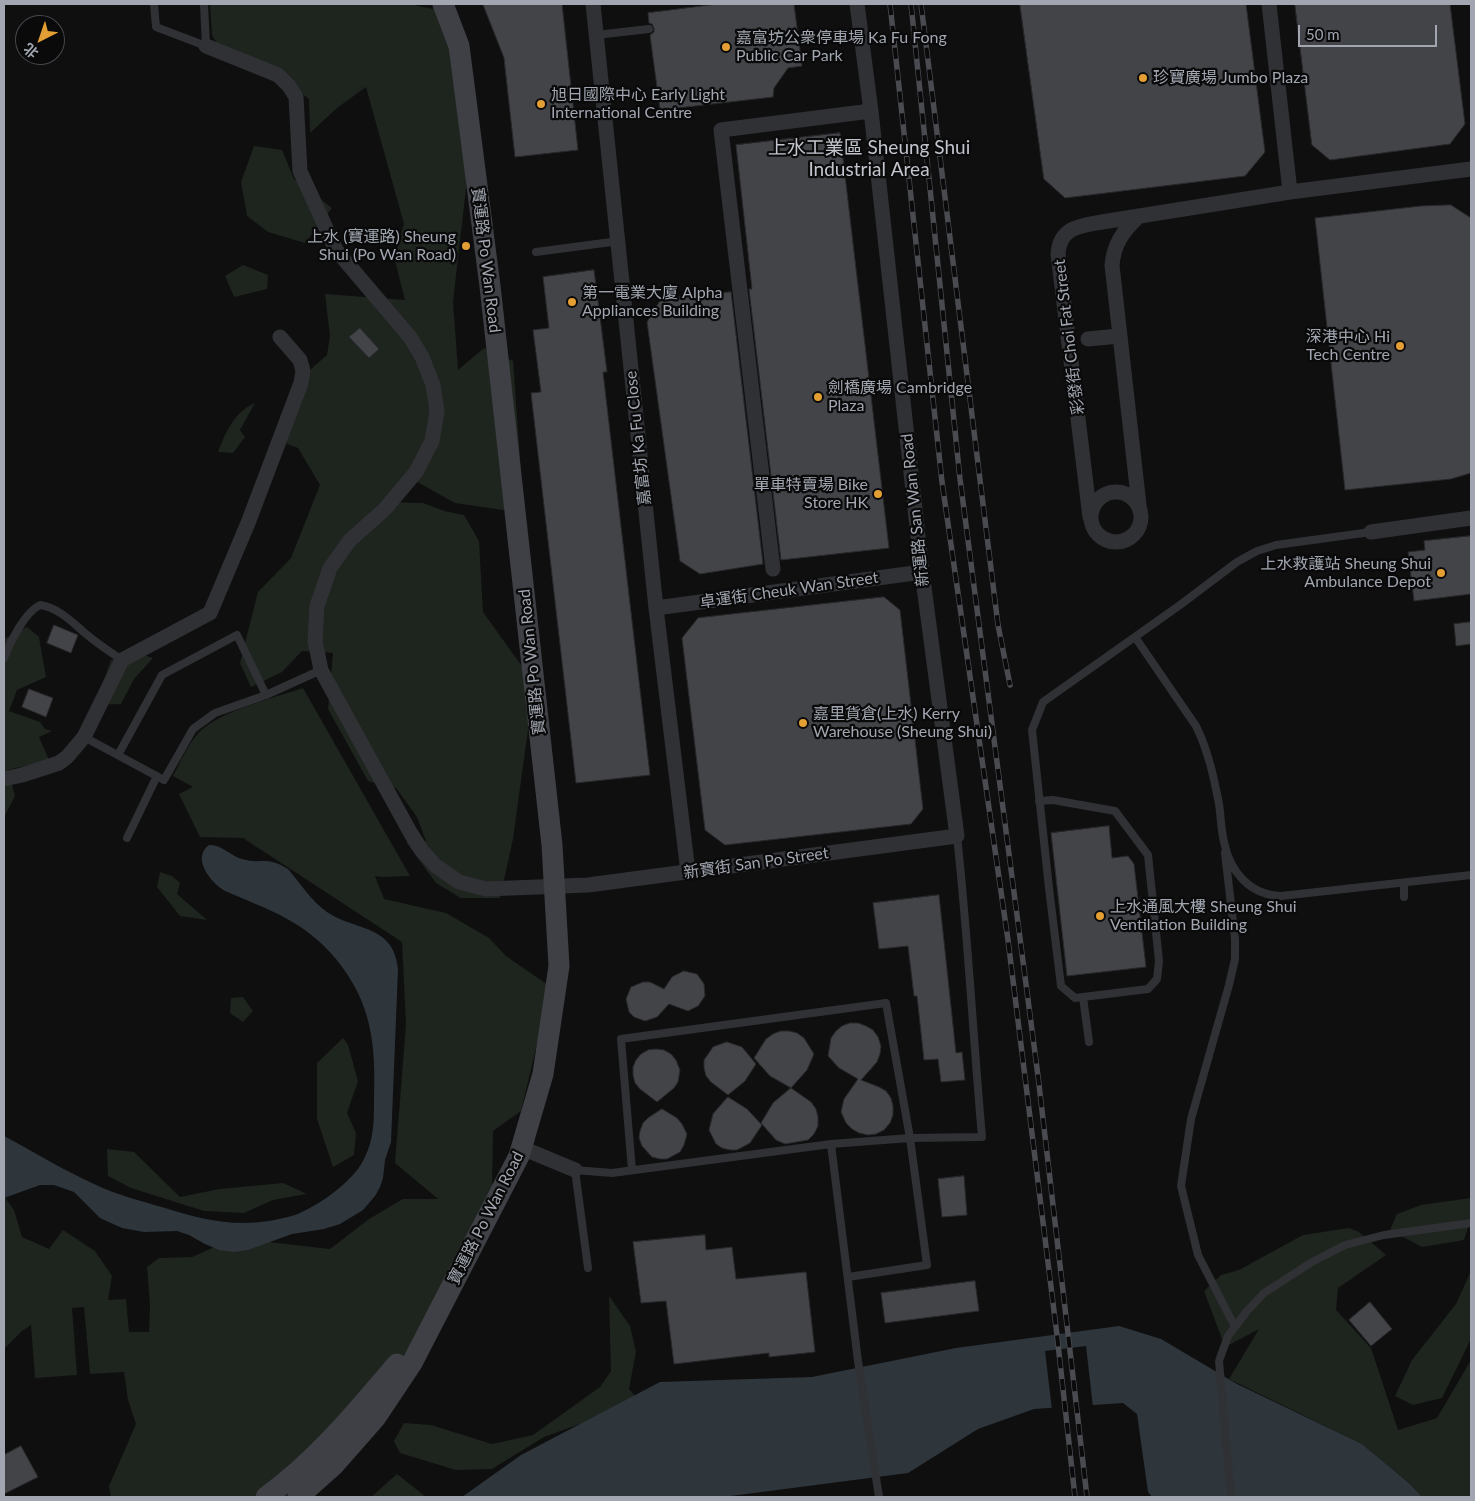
<!DOCTYPE html>
<meta charset="utf-8">
<style>
body{margin:0}
#map{position:relative;width:1475px;height:1501px;overflow:hidden;background:#0f0f10;font-family:Lato,"Noto Sans SC",sans-serif}
canvas{display:block}
.frame{position:absolute;inset:0;border:5px solid #a1a6b0;pointer-events:none}
.north{position:absolute;left:15px;top:15px;width:50px;height:50px;box-sizing:border-box;background:#0a0a0b;border:1px solid #46484d;border-radius:50%;rotate:221deg;font-size:14px;font-weight:700;line-height:20px;text-align:center;color:#a1a6b0}
.north::after{content:'';display:block;margin:auto;width:18px;height:22px;background:#e39f34;clip-path:polygon(50% 0,100% 100%,50% 72%,0 100%)}
.scale{position:absolute;left:1298px;top:25px;width:139px;height:22px;box-sizing:border-box;border:2px solid #a1a6b0;border-top:0;padding-left:6px;font-size:15px;line-height:18px;white-space:nowrap;color:#a1a6b0;-webkit-text-stroke:4px #0a0a0b;paint-order:stroke}
</style>
<div id="map">
<canvas width="1475" height="1501"></canvas>
<div class="frame"></div>
<div class="north">北</div>
<div class="scale">50 m</div>
</div>
<script>
const ctx = document.querySelector('canvas').getContext('2d');
ctx.lineJoin = 'round';
function fill(path, color) { ctx.fillStyle = color; ctx.fill(path, 'evenodd'); }
function trace(path, color, width, dash) { ctx.strokeStyle = color; ctx.lineWidth = width; ctx.lineCap = dash ? 'butt' : 'round'; ctx.setLineDash(dash || []); ctx.stroke(path); }
function label(font, color, halo, rows, align = 'center') {
  ctx.font = font + ' Lato,"Noto Sans SC",sans-serif'; ctx.lineWidth = 4.5; ctx.setLineDash([]); ctx.textBaseline = 'middle'; ctx.strokeStyle = halo; ctx.fillStyle = color; for (const [text, x, y, turn = 0] of rows) {
    ctx.save(); ctx.translate(x, y); ctx.rotate((+turn || 0) * Math.PI / 180); ctx.textAlign = isNaN(turn) ? turn : align; if (halo) ctx.strokeText(text, 0, 0); ctx.fillText(text, 0, 0); ctx.restore();
  }
}
const green = new Path2D(`
 M210 4H409L433 9 437 4H451L468 171 453 302 458 370 484 348 513 361 524 513 455 503 412 479 385 502 423 503 444 511 464 515 479 541 483 612 524 669 530 715 513 839 500 898H461L436 883 406 842 426 841 417 817 396 788 368 781 328 709 333 653 302 651 282 672 251 687 240 663 258 592 291 558 320 485 298 448 287 444 285 434 311 369 327 355 330 336 325 294 405 300 394 257 404 224 366 87 337 108 310 133 309 99 269 68 218 45 212 35Z
 M254 146 282 150 294 179 332 208 305 243 268 232 247 216 241 182Z
 M243 265 268 275 267 289 234 297 225 276Z
 M255 403 240 430 245 437 233 453 218 452C226 432 234 412 255 403Z
 M27 627 39 637 46 677 17 690 9 711 40 722 45 729 52 731 39 737 49 760 8 770 15 796 4 817V639Z
 M137 653 153 658 134 679 121 704 95 705 111 660Z
 M303 688 410 876 382 877 375 876 384 899 446 913 489 938 506 956 548 985 542 1023 521 1111 493 1131 492 1192 364 1438 309 1497H111L109 1486 136 1424 128 1400 124 1372 90 1374 84 1307 72 1308 77 1375 35 1378 31 1325 22 1331 4 1349V1196L14 1210 22 1237 49 1249 63 1230 95 1251 112 1276 108 1300 126 1299 129 1332H149L150 1305 147 1267 159 1258 192 1257 235 1238 330 1249 369 1219 403 1199H438L395 1163 406 1024 402 942 243 838 200 837 179 794 193 787 173 776C180 763 186 748 196 736 214 712 274 698 303 688Z
 M160 872 172 876 180 883 177 894 207 920 180 916 157 887Z
 M243 997 253 1011 243 1022 230 1013 231 998Z
 M343 1038 348 1045 358 1081 347 1113 356 1133 354 1155 333 1167 317 1119V1063Z
 M107 1149 134 1152 180 1197 220 1189 283 1183 307 1194 273 1200 244 1213 204 1211 131 1188 108 1176Z
 M1471 1198V1218L1464 1240 1422 1247 1390 1230 1397 1214 1421 1205Z
 M1349 1228 1359 1232 1386 1255 1338 1288 1336 1310 1371 1348 1398 1430 1437 1418 1471 1360V1497H1422L1410 1484 1362 1444 1229 1379 1259 1329 1225 1347 1204 1291 1221 1275 1239 1270 1303 1235Z
 M1471 1271V1339L1442 1398 1413 1405 1395 1396 1412 1360 1456 1304Z
 M609 1296 630 1326 636 1352 629 1389 637 1398 602 1416 544 1437 492 1469 456 1470 400 1453 394 1441 404 1423 431 1425 492 1444 533 1435 600 1387 611 1371Z
 M397 1474 426 1497H371Z`);
const water = new Path2D(`
 M209 845C221 844 231 856 242 859 261 865 266 855 288 869 301 884 311 901 327 912 354 931 394 924 398 969L391 1142 385 1160 383 1178 380 1187 375 1196 363 1210 340 1224 324 1229 292 1234 248 1250 234 1252 219 1250 205 1244 189 1235 177 1231 144 1232 122 1228 100 1218 74 1192 54 1185H40L4 1198V1136C34 1152 63 1170 94 1184 117 1195 141 1201 165 1208 191 1216 215 1223 243 1223 259 1223 279 1220 295 1215 318 1206 353 1182 364 1159 374 1140 374 1121 374 1100 376 1045 372 1003 336 959 305 921 267 909 225 891 211 883 191 858 209 845Z
 M1119 1326 1161 1339 1237 1384 1362 1444 1410 1484 1422 1497H1152L1148 1492 1137 1414 1123 1403 1034 1409 978 1429 908 1473 723 1497H462L521 1455 660 1382 812 1377 956 1348Z`);
const pier = new Path2D(`
 M1086 1346 1093 1407 1052 1410 1045 1351Z`);
const building = new Path2D(`
 M483 4H562L578 150 515 157 504 58Z
 M718 4H794L802 66 788 68 774 88 773 97 660 110 650 35 654 32V28L652 24 649 23 648 13Z
 M1020 4H1246L1265 152 1245 176 1065 198 1044 179Z
 M1295 4H1450L1465 124 1450 144 1330 160 1312 145Z
 M840 133 889 548 781 560 749 289H752L736 145Z
 M1451 205 1471 218V473L1451 479 1345 490 1315 218 1421 206Z
 M594 270 607 372H603L650 775 576 783 531 393 541 392 533 330 549 328 543 277Z
 M731 292 763 564 700 574 680 561 647 322 661 299Z
 M360 328 379 349 369 358 349 337Z
 M1471 536V594L1414 601 1408 552 1425 550 1424 541Z
 M884 597 900 610 923 809 911 824 725 845 705 830 682 638 698 618Z
 M1471 622V644L1456 646 1454 624Z
 M54 625 78 635 71 653 47 643Z
 M29 689 53 698 46 717 22 707Z
 M1109 826 1112 858 1128 856 1134 864 1146 967 1067 976 1051 833Z
 M939 895 956 1053 962 1052 965 1080 941 1082 938 1059 924 1060 917 996H914L908 946 879 949 873 903Z
 M684 971 697 974 704 984 705 996 698 1006 688 1011 669 1004 657 1017 645 1021 634 1017 629 1012 626 999 631 987 643 982H650L664 989 672 977Z
 M850 1023H858L866 1026 873 1030 878 1037 881 1046 880 1054 877 1062 861 1080 879 1087 886 1091 891 1098 893 1106V1115L890 1123 884 1130 876 1134 868 1135 859 1133 852 1129 846 1123 841 1112 844 1099 858 1079 839 1068 828 1056 831 1038 836 1031 842 1026Z
 M781 1031H789L797 1033 804 1038 814 1054 807 1070 791 1088 770 1076 754 1058 766 1039 773 1034Z
 M727 1042 742 1047 756 1064 745 1081 728 1095 711 1082 706 1076 704 1068V1060L713 1047Z
 M656 1049 664 1050 671 1054 676 1060 680 1070 678 1082 674 1088 657 1102 640 1089 635 1083 633 1075V1067L636 1060 641 1054 648 1050Z
 M791 1088 811 1102 816 1109 818 1117V1126L814 1134 808 1140 785 1144 776 1140 761 1123 773 1103Z
 M728 1097 747 1109 762 1125 750 1143 737 1150H730L722 1148 716 1144 709 1130 713 1114Z
 M662 1109 677 1118 682 1124 687 1134 684 1145 680 1152 667 1159H660L652 1157 642 1146 639 1138 640 1131 643 1123 648 1118Z
 M964 1176 967 1215 942 1217 938 1179Z
 M705 1235 706 1250 732 1247 736 1279 806 1272 815 1352 769 1357V1353L674 1364 666 1301 641 1303 633 1242Z
 M975 1281 979 1311 885 1323 881 1293Z
 M1370 1302 1392 1329 1371 1346 1349 1320Z
 M21 1446 38 1477 4 1494V1455Z`);
const lane = new Path2D(`
 M154 4 156 27 206 46 204 4
 M596 35 649 29
 M536 252 619 241
 M1135 637 1196 726C1208 750 1214 778 1219 804 1221 817 1221 830 1224 842 1230 872 1250 895 1281 896L1471 875
 M4 658C10 642 25 612 40 605 59 608 72 622 86 634 98 644 110 652 122 660
 M84 737 164 780 193 729 215 713 266 695 321 670
 M118 755 162 675 237 635 266 695
 M1039 801 1053 800 1115 811 1148 855 1159 961 1157 979 1148 989 1075 998 1061 986 1049 888 1032 730 1043 702 1180 605 1237 562 1257 551 1276 545 1371 532
 M127 838 157 776
 M1225 853 1235 939V959L1229 985 1191 1119 1181 1186 1198 1255 1235 1327
 M1404 883V897
 M1083 997 1089 1042
 M831 1144 910 1138 927 1265 848 1277
 M632 1170 621 1039 886 1003 910 1138 982 1137C973 1036 968 936 957 836
 M588 1268 575 1170 612 1173 831 1144 858 1361 879 1497
 M1231 1497 1219 1361 1228 1336 1247 1311 1264 1293 1312 1262 1345 1245 1384 1235 1471 1223`);
const street = new Path2D(`
 M593 4 656 608 688 872
 M1269 4 1290 192
 M206 46 278 75 289 86 296 97 300 171 336 250 410 337 422 357 433 385 437 411 432 441 416 472 384 510 350 540 330 568 317 606 315 641 321 670 410 832 422 851 436 866 459 882 486 889 588 885 957 836 922 572 871 111 857 4
 M1138 217C1123 231 1114 244 1112 265L1139 505
 M1088 339 1119 336
 M1091 517a25 25 0 1 1 50 0a25 25 0 1 1-50 0Z
 M1090 517 1058 254C1060 227 1080 226 1102 222L1290 192 1471 169
 M1371 532 1471 518
 M773 569 721 130 871 111
 M656 608 922 572
 M4 779 22 775 59 763 67 757 84 737 122 660 210 613 248 523 301 383 303 371 300 360 280 337
 M522 1148 575 1170`);
const secondary = new Path2D(`
 M266 1497C317 1460 357 1411 397 1364
 M298 1497 333 1466 376 1417 412 1363 519 1156 543 1074 559 966 552 845 490 286 459 46 443 4`);
const rail = new Path2D(`
 M890 4 942 482 1008 940 1057 1335 1075 1497
 M911 4 960 479 1038 1076 1087 1497
 M921 4 998 625 1010 685`);
const markers = [
 [726,47,5,"#e39f34"],
 [1143,78,5,"#e39f34"],
 [541,104,5,"#e39f34"],
 [466,246,5,"#e39f34"],
 [572,302,5,"#e39f34"],
 [1400,346,5,"#e39f34"],
 [818,397,5,"#e39f34"],
 [878,494,5,"#e39f34"],
 [1441,573,5,"#e39f34"],
 [803,723,5,"#e39f34"],
 [1100,916,5,"#e39f34"]
];
const poiNames = [
 ["嘉富坊公衆停車場 Ka Fu Fong",736,38],
 ["Public Car Park",736,56],
 ["珍寶廣場 Jumbo Plaza",1153,78],
 ["旭日國際中心 Early Light",551,95],
 ["International Centre",551,113],
 ["上水 (寶運路) Sheung",456,237,"right"],
 ["Shui (Po Wan Road)",456,255,"right"],
 ["第一電業大廈 Alpha",582,293],
 ["Appliances Building",582,311],
 ["深港中心 Hi",1390,337,"right"],
 ["Tech Centre",1390,355,"right"],
 ["劍橋廣場 Cambridge",828,388],
 ["Plaza",828,406],
 ["單車特賣場 Bike",868,485,"right"],
 ["Store HK",868,503,"right"],
 ["上水救護站 Sheung Shui",1431,564,"right"],
 ["Ambulance Depot",1431,582,"right"],
 ["嘉里貨倉(上水) Kerry",813,714],
 ["Warehouse (Sheung Shui)",813,732],
 ["上水通風大樓 Sheung Shui",1110,907],
 ["Ventilation Building",1110,925]
];
const streetNames = [
 ["寶運路 Po Wan Road",486,260,83],
 ["彩發街 Choi Fat Street",1069,337,-97],
 ["嘉富坊 Ka Fu Close",638,438,-96],
 ["新運路 San Wan Road",915,510,-96],
 ["卓運街 Cheuk Wan Street",789,590,-8],
 ["寶運路 Po Wan Road",532,662,-96],
 ["新寶街 San Po Street",756,863,-8],
 ["寶運路 Po Wan Road",486,1218,-63]
];
const quarterNames = [
 ["上水工業區 Sheung Shui",869,148],
 ["Industrial Area",869,170]
];
fill(green, '#1e241e');
fill(water, '#2e363c');
fill(pier, '#0f0f10');
fill(building, '#434448');
trace(building, '#29292c', 1);
trace(lane, '#303135', 8);
trace(street, '#303135', 15);
trace(secondary, '#3e4045', 21);
trace(rail, '#494b50', 5.5);
trace(rail, '#0a0a0b', 4, [11]);
for (const [x, y, r, color] of markers) { const dot = new Path2D(); dot.arc(x, y, r, 0, 2 * Math.PI); ctx.fillStyle = color; ctx.fill(dot); trace(dot, '#0a0a0b', 2); }
label('16px', '#a1a6b0', '#0a0a0b', poiNames, 'left');
label('16px', '#a1a6b0', '#0a0a0b', streetNames);
label('19px', '#c2c5cd', '#0a0a0b', quarterNames);
</script>
